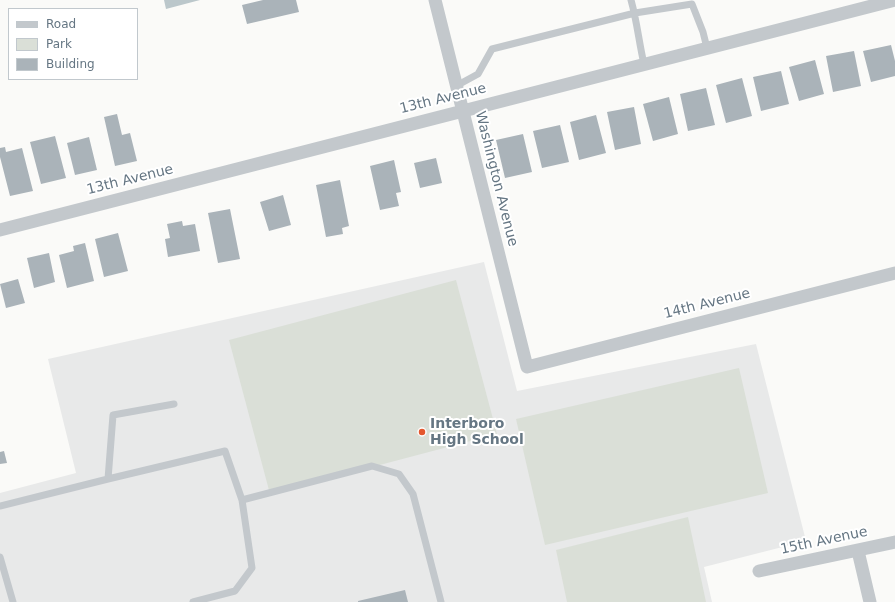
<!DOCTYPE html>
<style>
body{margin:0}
#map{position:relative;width:895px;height:602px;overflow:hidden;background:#fafaf8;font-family:"DejaVu Sans",sans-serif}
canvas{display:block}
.legend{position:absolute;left:8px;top:8px;width:130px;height:72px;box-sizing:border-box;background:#fff;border:1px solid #c1c8cd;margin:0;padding:5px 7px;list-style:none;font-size:12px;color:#657683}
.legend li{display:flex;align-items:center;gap:8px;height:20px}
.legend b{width:20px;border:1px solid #c1c8cd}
</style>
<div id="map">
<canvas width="895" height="602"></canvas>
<ul class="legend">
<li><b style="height:5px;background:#c3c8cc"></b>Road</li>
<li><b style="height:11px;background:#dadfd7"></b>Park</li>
<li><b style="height:11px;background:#aab3b9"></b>Building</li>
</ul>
</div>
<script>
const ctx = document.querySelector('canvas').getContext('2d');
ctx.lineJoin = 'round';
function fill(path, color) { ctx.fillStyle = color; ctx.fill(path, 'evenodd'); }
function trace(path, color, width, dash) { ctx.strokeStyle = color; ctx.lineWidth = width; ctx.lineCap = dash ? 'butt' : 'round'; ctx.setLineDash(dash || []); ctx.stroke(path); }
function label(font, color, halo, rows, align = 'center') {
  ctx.font = font + ' "DejaVu Sans",sans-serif'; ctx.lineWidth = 4; ctx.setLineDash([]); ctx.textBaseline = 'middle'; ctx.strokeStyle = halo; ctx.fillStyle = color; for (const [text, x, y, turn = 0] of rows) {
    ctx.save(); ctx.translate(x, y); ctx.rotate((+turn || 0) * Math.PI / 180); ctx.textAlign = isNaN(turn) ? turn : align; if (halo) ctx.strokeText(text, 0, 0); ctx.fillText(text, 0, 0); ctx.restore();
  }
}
const built = new Path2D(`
 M484 262 517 391 756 344 806 541 704 567 712 602H0V493L76 473 48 359Z`);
const green = new Path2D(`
 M456 280 497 434 270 494 229 340Z
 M739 368 768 493 545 545 516 419Z
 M688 517 706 602H567L556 550Z`);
const water = new Path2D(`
 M164 0H200L166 9Z`);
const building = new Path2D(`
 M263 0H296L299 12 247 24 242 5Z
 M891 45 895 61V76L871 82 863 51Z
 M854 51 861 86 833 92 826 56Z
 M815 60 824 94 799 101 789 67Z
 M781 71 789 104 761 111 753 77Z
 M742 78 752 116 726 123 716 85Z
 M706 88 715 125 688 131 680 94Z
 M669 97 678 134 653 141 643 104Z
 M634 107 641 144 615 150 607 112Z
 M117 114 122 135 130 133 137 161 115 166 104 117Z
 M596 115 606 153 579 160 570 122Z
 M560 125 569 162 542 168 533 131Z
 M523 134 532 172 505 178 496 140Z
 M55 136 66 178 41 184 30 142Z
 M89 137 97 170 75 175 67 143Z
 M5 147 6 152 22 148 33 191 10 196 0 157V148Z
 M436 158 442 183 420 188 414 163Z
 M394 160 401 192 396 193 399 206 380 210 370 166Z
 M340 180 349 226 342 228 343 234 326 237 316 185Z
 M283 195 291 225 269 231 260 202Z
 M230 209 240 259 218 263 208 213Z
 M182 221 183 226 195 224 200 251 168 257 165 239 170 238 167 224Z
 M118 233 128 271 104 277 95 239Z
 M85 243 94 281 67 288 59 255 74 251 73 246Z
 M49 253 55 282 34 288 27 258Z
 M18 279 25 303 6 308 0 284Z
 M4 451 7 463 0 464V452Z
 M405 590 408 602H358V601Z`);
const lane = new Path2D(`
 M631 0C637 21 639 43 644 64
 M456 86 478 74 492 49 635 13 692 4 703 32 707 48
 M108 479 113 415 174 404
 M0 506 108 479 225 451 242 500
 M0 557 13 602
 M193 602 235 591 252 568 242 500 372 466 399 474 413 494 441 602`);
const street = new Path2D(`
 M435 0 527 367 895 273
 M0 230 895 0
 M858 551 870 602
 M759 571 895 542`);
const markers = [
 [422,432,4,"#e4572e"]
];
const streetNames = [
 ["13th Avenue",443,99,-14],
 ["Washington Avenue",496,179,76],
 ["13th Avenue",130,180,-14],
 ["14th Avenue",707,304,-14],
 ["15th Avenue",824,541,-12]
];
const poiNames = [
 ["Interboro",430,424],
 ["High School",430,440]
];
fill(built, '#e8e9e9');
fill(green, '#dadfd7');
fill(water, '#bbc7cb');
fill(building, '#aab3b9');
trace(lane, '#c3c8cc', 7);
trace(street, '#c3c8cc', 13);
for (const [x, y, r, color] of markers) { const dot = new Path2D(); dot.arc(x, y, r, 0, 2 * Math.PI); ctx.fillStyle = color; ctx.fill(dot); trace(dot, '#fff', 1.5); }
label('14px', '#657683', '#fff', streetNames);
label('bold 14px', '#657683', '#fff', poiNames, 'left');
</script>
